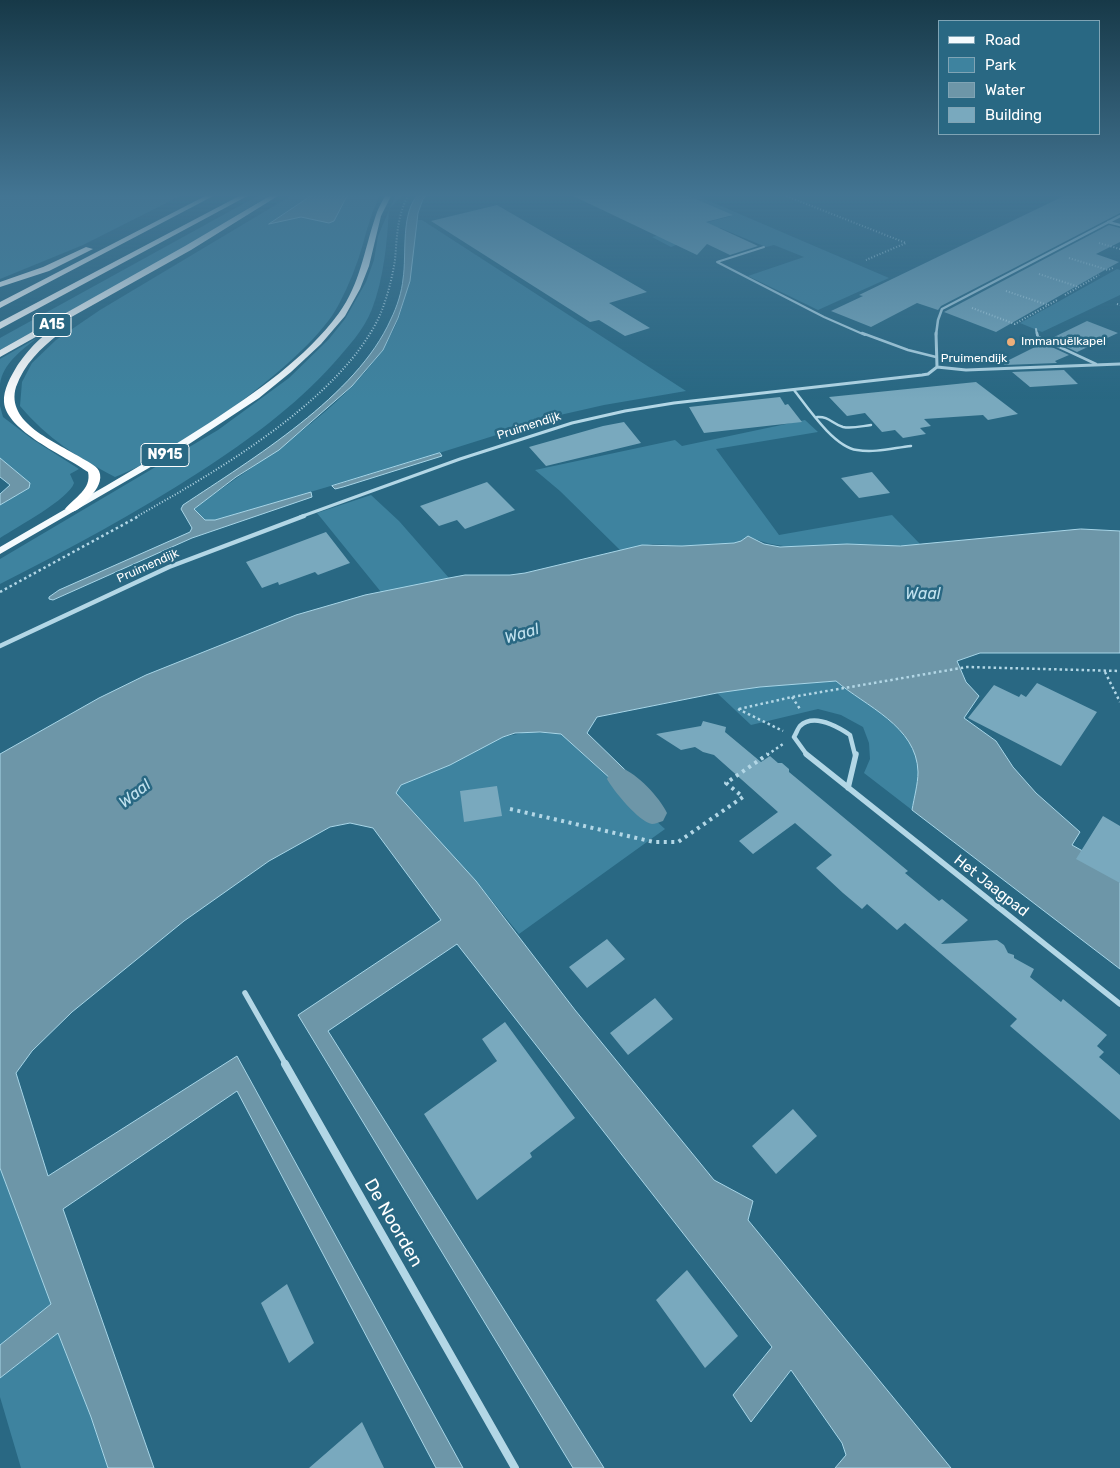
<!DOCTYPE html>
<meta charset="utf-8">
<style>
body{margin:0}
#map{position:relative;width:1120px;height:1468px;overflow:hidden;background:#296883;font-family:Rubik,sans-serif}
canvas{display:block}
.legend{position:absolute;left:938px;top:20px;width:162px;height:115px;box-sizing:border-box;background:#296883;border:1px solid #7fa4b5;margin:0;padding:6px 9px;list-style:none;font-size:15px;color:#fff}
.legend li{display:flex;align-items:center;gap:10px;height:25px}
.legend b{width:25px;border:1px solid #7fa4b5}
</style>
<div id="map">
<canvas width="1120" height="1468"></canvas>
<ul class="legend">
<li><b style="height:6px;background:#f4fafd"></b>Road</li>
<li><b style="height:14px;background:#3e839f"></b>Park</li>
<li><b style="height:14px;background:#6d96a8"></b>Water</li>
<li><b style="height:14px;background:#79a9be"></b>Building</li>
</ul>
</div>
<script>
const ctx = document.querySelector('canvas').getContext('2d');
ctx.lineJoin = 'round';
function fill(path, color) { ctx.fillStyle = color; ctx.fill(path, 'evenodd'); }
function trace(path, color, width, dash) { ctx.strokeStyle = color; ctx.lineWidth = width; ctx.lineCap = dash ? 'butt' : 'round'; ctx.setLineDash(dash || []); ctx.stroke(path); }
function label(font, color, halo, rows, align = 'center') {
  ctx.font = font + ' Rubik,sans-serif'; ctx.lineWidth = 5; ctx.setLineDash([]); ctx.textBaseline = 'middle'; ctx.strokeStyle = halo; ctx.fillStyle = color; for (const [text, x, y, turn = 0] of rows) {
    ctx.save(); ctx.translate(x, y); ctx.rotate((+turn || 0) * Math.PI / 180); ctx.textAlign = isNaN(turn) ? turn : align; if (halo) ctx.strokeText(text, 0, 0); ctx.fillText(text, 0, 0); ctx.restore();
  }
}
const green = new Path2D(`
 M0 194H184L83 245 0 279Z
 M261 194H272L176 252 0 350V338Z
 M294 194H314L270 223 301 217 329 223 334 221 348 194H381C372 210 368 226 363 244 357 265 349 285 339 304 311 360 174 455 115 477 77 457 48 439 20 406L22 382 32 363 56 340 100 310Z
 M396 194H404L389 209C387 243 384 277 372 309 364 330 347 348 333 364 294 407 249 440 201 471 136 513 69 549 0 584V559L218 430 289 378 329 339 345 319 366 282 374 260 378 236Z
 M682 194H693L889 278 818 310 748 276 804 257 774 245 766 247 720 228 671 247 652 237 731 216Z
 M417 220H422L686 391 604 405 560 415 385 470 215 520H205L194 509C260 459 369 397 399 317 410 285 413 253 417 220Z
 M1117 269 1120 270V295L1042 332 1020 323Z
 M37 338C22 350 3 363 0 384V359Z
 M0 406 3 417 32 439 79 469 70 474 74 483C69 499 17 527 0 538V505L29 488 30 483 0 458Z
 M805 420 818 432 716 449 779 535 892 515 921 545C897 547 872 544 847 544 809 545 785 553 748 536L741 541 734 543 682 546 653 544 620 550 560 491 535 470 675 440 682 446Z
 M371 495 399 521 449 578 381 592 317 513Z
 M836 681C865 706 917 726 918 772 918 784 914 798 912 810L864 773 870 759 869 743 863 727 841 715 818 709 751 725 717 693 760 687Z
 M527 732 561 734 665 829 519 934 476 881 396 793 401 785 430 773 503 737Z
 M0 1168 51 1304 0 1345Z
 M58 1333 91 1417 108 1468H21L0 1397V1378Z`);
const water = new Path2D(`
 M314 194H348L334 221 329 223 301 217 269 224Z
 M419 194H428L423 199 418 213 410 281 398 318 383 350 352 386 279 450 236 477 194 509 205 520H215L311 492 312 497 192 538 53 600 49 599V597L59 590 190 532 192 528 181 509 183 505C252 459 357 396 391 319 397 307 402 291 403 279 407 255 400 211 419 194Z
 M440 453 442 456 343 487 335 489 332 486Z
 M0 458 30 483 29 488 0 505V494L10 485 0 477Z
 M1081 529 1120 531V653H980L957 661 966 682 979 696 964 718 996 741 1013 767 1036 793 1080 832 1072 845 1120 872V969L912 810C914 798 918 784 918 772 917 726 865 706 836 681L760 687 717 693 597 717 587 733 654 798 643 808 561 734 540 732 515 733 503 737 450 765 401 785 396 793 476 881 575 1010 714 1180 753 1201 748 1220 951 1468H835L846 1455 842 1443 791 1370 751 1422 733 1395 772 1347 457 944 328 1031 604 1468H573L298 1015 441 920 373 828 350 823 330 827 269 861 184 921 72 1012 32 1051 16 1073 48 1176 237 1056 463 1468H436L237 1091 63 1209 154 1468H108L91 1417 58 1333 0 1378V1345L51 1304 0 1168V754L99 698 146 675 296 615 365 595 449 578 465 575H510L525 573 642 545 682 546 734 543 741 541 748 536 764 544 780 547 847 544 900 546Z`);
const canal = new Path2D(`
 M621 768C637 773 660 798 667 813L663 821C659 822 655 824 652 824 639 822 613 790 607 779L611 771Z`);
const building = new Path2D(`
 M569 194H684L733 215 706 222 758 246 730 255 707 244 697 255Z
 M1068 194H1120V213L941 306 938 310 917 303 871 327 831 311 863 296 859 295Z
 M497 205 647 292 609 303 650 328 625 336 599 320 590 322 431 221Z
 M1109 225 1120 228V242L1096 254 1119 262 996 332 944 312Z
 M1087 321 1118 333 1077 352 1050 339Z
 M1043 343 1069 355 1055 361 1057 363 1005 365 1003 363Z
 M1064 370 1078 384 1030 387 1012 372Z
 M976 382 1018 414 988 420 983 415 924 419 931 426 920 428 926 434 903 438 895 430 882 432 865 413 847 416 829 397Z
 M780 397 785 405 788 404 802 422 704 433 689 407Z
 M624 422 641 443 546 466 529 447 603 426Z
 M872 472 890 493 859 498 841 478Z
 M487 482 515 510 465 529 457 520 439 526 420 506Z
 M326 532 350 563 318 575 315 572 279 585 278 582 262 588 246 562Z
 M1037 683 1097 712 1061 766 968 718 994 685 1019 697 1021 694 1026 697Z
 M703 721 726 727 725 732 761 762 770 756 778 763H782L789 769V772L908 871 905 873 939 901 942 899 968 920 941 944 997 940 1004 945 1008 953 1014 955V958L1034 969 1030 977 1061 1002 1063 999 1107 1035 1097 1046 1104 1052 1099 1057 1120 1075V1120L1010 1026 1017 1019 905 923 897 930 867 904 862 909 843 893 816 868 832 855 795 823 753 854 739 841 778 812 714 755 703 752 695 747 681 750 656 734 701 726Z
 M497 786 502 816 464 822 460 791Z
 M1103 816 1120 826V883L1076 859Z
 M607 939 625 959 587 988 569 967Z
 M655 998 673 1019 628 1055 610 1033Z
 M505 1022 575 1118 530 1153 532 1157 477 1200 424 1114 497 1061 482 1039Z
 M793 1109 817 1136 776 1174 752 1146Z
 M687 1270 738 1336 705 1368 656 1300Z
 M287 1284 314 1343 289 1363 261 1303Z
 M362 1422 384 1468H309Z`);
const pathFar2 = new Path2D(`
 M781 194 906 243 866 260
 M1099 243 1120 249
 M1069 258 1108 270 1113 268
 M1039 274 1079 287
 M1006 291 1048 305
 M1065 295 1099 275
 M1117 304 1120 305
 M972 308 1015 324 1057 300
 M136 517C214 473 342 399 380 315 387 298 392 279 395 260 397 237 397 215 409 194`);
const pathFar1 = new Path2D(`
 M0 592 139 516
 M1105 672 1120 702
 M792 697 800 709
 M738 709 783 731
 M739 709 792 697 967 667 1120 671
 M767 755 783 744`);
const path = new Path2D(`
 M510 809 654 842H678L743 797 726 783 768 754`);
const laneFar1 = new Path2D(`
 M764 247 717 262 824 317 865 335
 M1036 329 1037 335`);
const lane = new Path2D(`
 M862 333 908 350 936 357
 M1037 333 1038 337 1096 364
 M794 390C808 408 834 447 857 450 875 453 893 448 911 446
 M817 417C829 416 832 424 843 427 852 429 862 426 871 425`);
const streetFar4 = new Path2D(`
 M1108 222 1120 225
 M936 335 938 320 942 309 1120 216`);
const streetFar3 = new Path2D(`
 M936 333 937 367
 M937 367 966 370 1120 364
 M300 517 460 459 572 423 625 411 674 403 922 375 928 374 937 367`);
const streetFar2 = new Path2D(`
 M0 646 169 567 304 516
 M807 755 794 737C796 734 798 728 800 726 814 713 838 727 850 735L855 755`);
const streetFar1 = new Path2D(`
 M806 754 1120 1004
 M848 788 856 754
 M245 993 286 1065`);
const street = new Path2D(`
 M285 1064 515 1468`);
const primary = new Path2D(`
 M386 194H392L381 216 369 266 360 289 345 316 321 344 291 372 259 398 180 450 0 554V547C70 506 141 467 209 423 256 392 305 359 339 313 360 284 364 251 375 218 377 210 382 202 386 194Z`);
const highway = new Path2D(`
 M209 194H217L0 308V302Z
 M243 194H251L0 329V322Z
 M273 194H281L191 250 0 357V350L185 246Z
 M86 247 93 249 49 271 0 287V282L43 267Z
 M56 329 60 332 59 334C41 348 24 364 16 387 5 423 56 442 80 457 86 461 96 465 99 471 103 480 97 489 91 496 86 502 79 511 71 512L65 509C74 498 92 489 88 472 66 456 6 431 4 402 3 390 11 376 17 366 26 353 41 334 56 329Z`);
const markers = [
 [1011,342,5,"#edae7a"]
];
const farPoinames = [
 ["Immanuëlkapel",1021,342]
];
const farStreetnames = [
 ["Pruimendijk",974,359],
 ["Pruimendijk",529,426,-18],
 ["Pruimendijk",148,566,-24]
];
const shields = [
 [52,325,38],
 [165,455,48]
];
const shieldNames = [
 ["A15",52,325],
 ["N915",165,455]
];
const streetNames = [
 ["Het Jaagpad",991,886,38]
];
const waterNames = [
 ["Waal",923,594],
 ["Waal",522,634,-17],
 ["Waal",135,794,-38]
];
const nearStreetnames = [
 ["De Noorden",393,1223,60]
];
fill(green, '#3e839f');
fill(water, '#6d96a8');
trace(water, '#a7d5e7', 1);
fill(canal, '#6d96a8');
fill(building, '#79a9be');
trace(pathFar2, '#b3d7e6', 2, [1, 2]);
trace(pathFar1, '#b3d7e6', 2.5, [2.5, 3]);
trace(path, '#b3d7e6', 4, [3, 4.5]);
trace(laneFar1, '#b3d7e6', 2);
trace(lane, '#b3d7e6', 2.5);
trace(streetFar4, '#b3d7e6', 2.5);
trace(streetFar3, '#b3d7e6', 3);
trace(streetFar2, '#b3d7e6', 4.5);
trace(streetFar1, '#b3d7e6', 5.5);
trace(street, '#b3d7e6', 8);
fill(primary, '#f4fafd');
fill(highway, '#fff');
const sky = ctx.createLinearGradient(0, 0, 0, 399);
sky.addColorStop(0, '#173948');
sky.addColorStop(0.49, '#437593');
sky.addColorStop(1, '#43759300');
ctx.fillStyle = sky;
ctx.fillRect(0, 0, 1120, 399);
for (const [x, y, r, color] of markers) { const dot = new Path2D(); dot.arc(x, y, r, 0, 2 * Math.PI); ctx.fillStyle = color; ctx.fill(dot); trace(dot, '#296883', 2); }
label('12px', '#fff', '#296883', farPoinames, 'left');
label('12px', '#fff', '#296883', farStreetnames);
for (const [x, y, w] of shields) { const box = new Path2D(); box.roundRect(x - w / 2, y - 11.5, w, 23, 4); ctx.fillStyle = '#296883'; ctx.fill(box); trace(box, '#fff', 1); }
label('bold 14px', '#fff', null, shieldNames);
label('15px', '#fff', '#296883', streetNames);
label('italic 16px', '#c1e2ef', '#296883', waterNames);
label('18px', '#fff', '#296883', nearStreetnames);
</script>
